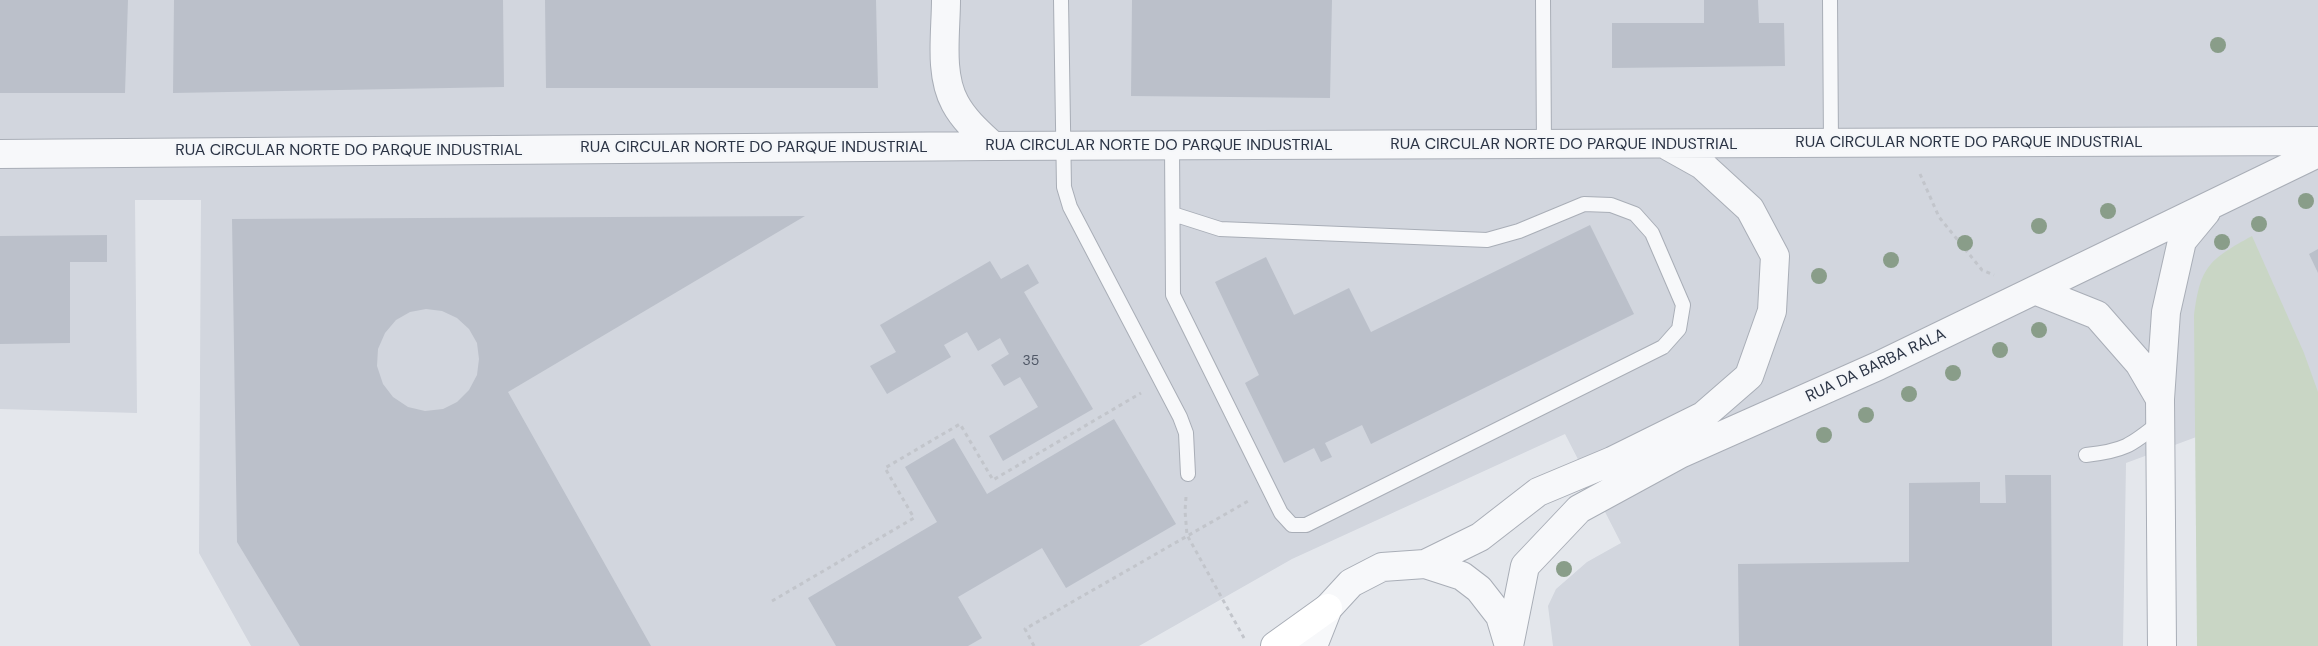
<!DOCTYPE html>
<style>
body{margin:0}
canvas{display:block;background:#e4e7ec}
</style>
<canvas width="2318" height="646"></canvas>
<script>
const ctx = document.querySelector('canvas').getContext('2d');
ctx.lineJoin = 'round';
function fill(path, color) { ctx.fillStyle = color; ctx.fill(path, 'evenodd'); }
function trace(path, color, width, dash) { ctx.strokeStyle = color; ctx.lineWidth = width; ctx.lineCap = dash ? 'butt' : 'round'; ctx.setLineDash(dash || []); ctx.stroke(path); }
function label(font, color, halo, rows, align = 'center') {
  ctx.font = font + ' "DM Sans",sans-serif'; ctx.lineWidth = 4; ctx.setLineDash([]); ctx.textBaseline = 'middle'; ctx.strokeStyle = halo; ctx.fillStyle = color; for (const [text, x, y, turn = 0] of rows) {
    ctx.save(); ctx.translate(x, y); ctx.rotate((+turn || 0) * Math.PI / 180); ctx.textAlign = isNaN(turn) ? turn : align; if (halo) ctx.strokeText(text, 0, 0); ctx.fillText(text, 0, 0); ctx.restore();
  }
}
const built = new Path2D(`
 M0 0H2318V392L2126 463 2123 646H1553L1548 606 1556 589 1587 562 1621 543 1565 434 1292 559 1139 646H251L199 553 201 200H135L137 413 0 409Z`);
const green = new Path2D(`
 M2252 236 2304 353 2318 392V646H2197L2194 315C2200 266 2210 259 2252 236Z`);
const building = new Path2D(`
 M0 0H128L125 93H0Z
 M174 0H503L504 87 173 93Z
 M545 0H876L878 88H546Z
 M1132 0H1332L1330 98 1131 96Z
 M1704 0H1758L1759 23H1784L1785 66 1612 68V23H1704Z
 M805 216 508 392 651 646H300L237 542 232 219ZM426 309 442 311 457 318 469 329 477 343 479 359 477 375 469 390 457 402 443 409 425 411 408 407 393 397 383 384 377 366 378 349 385 333 396 320 410 312Z
 M1590 225 1634 314 1371 444 1362 425 1325 443 1332 457 1321 462 1314 448 1284 463 1245 383 1259 375 1215 282 1266 257 1294 315 1349 288 1371 332Z
 M107 235V262H70V343L0 344V236Z
 M2318 249V273L2309 254Z
 M990 261 1001 279 1028 264 1039 283 1024 292 1093 409 1003 461 989 436 1038 407 1020 377 1004 386 991 365 1009 354 1000 338 978 351 967 332 944 345 951 357 887 394 870 366 896 352 880 325Z
 M1114 419 1176 524 1066 588 1042 548 958 597 982 638 968 646H836L808 598 937 522 905 467 954 438 987 494Z
 M2005 475H2051L2052 646H1739L1738 564 1909 562V483L1980 482V503H2006Z`);
const path = new Path2D(`
 M1920 174 1939 217 1982 270 1994 275
 M1186 497 1185 511 1187 535 1244 638
 M772 601 914 518 885 468 960 424 993 480 1141 393
 M1034 646 1025 629 1250 500`);
const lane = new Path2D(`
 M1061 0 1064 187 1070 207 1180 417 1186 433 1188 474
 M1543 0 1544 146
 M1830 0 1831 144
 M1172 146 1173 295 1281 513 1292 525H1306L1663 347 1679 329 1683 305 1652 233 1635 214 1611 205 1584 204 1519 231 1487 240 1220 229 1173 214
 M2086 455C2123 451 2131 446 2160 422`);
const street = new Path2D(`
 M946 0C946 32 939 74 955 103 964 120 979 133 993 146
 M0 154 993 146 2318 141
 M2037 291 2097 315 2139 363 2160 399
 M1425 564 1480 537 1538 492 1612 461 1703 416 1749 376 1772 311 1775 256 1750 209 1702 165 1668 146
 M1313 646 1328 608 1351 583 1382 567 1425 564 1462 576 1479 589 1500 616 1509 646
 M1509 646 1525 566 1579 509 1680 454 1878 366 2318 153
 M2162 646 2160 399 2166 312 2182 241 2206 212`);
const secondary = new Path2D(`
 M1275 646 1328 608`);
const trees = [
 [2218,45],
 [2306,201],
 [2108,211],
 [2259,224],
 [2039,226],
 [2222,242],
 [1965,243],
 [1891,260],
 [1819,276],
 [2039,330],
 [2000,350],
 [1953,373],
 [1909,394],
 [1866,415],
 [1824,435],
 [1564,569]
];
const numberNames = [
 ["35",1031,361]
];
const streetNames = [
 ["RUA CIRCULAR NORTE DO PARQUE INDUSTRIAL",1969,143],
 ["RUA CIRCULAR NORTE DO PARQUE INDUSTRIAL",1564,145],
 ["RUA CIRCULAR NORTE DO PARQUE INDUSTRIAL",1159,146],
 ["RUA CIRCULAR NORTE DO PARQUE INDUSTRIAL",754,148],
 ["RUA CIRCULAR NORTE DO PARQUE INDUSTRIAL",349,151],
 ["RUA DA BARBA RALA",1876,366,-25]
];
fill(built, '#d2d6de');
fill(green, '#c9d6c5');
fill(building, '#bbc0ca');
trace(lane, '#a9aeb7', 16);
trace(street, '#a9aeb7', 30);
trace(secondary, '#a9aeb7', 30);
trace(path, '#c2c5cb', 3, [4, 4]);
trace(lane, '#f7f8fa', 14);
trace(street, '#f7f8fa', 28);
trace(secondary, '#fff', 28);
ctx.fillStyle = '#899d89';
for (const [x, y] of trees) { ctx.beginPath(); ctx.arc(x, y, 8, 0, 2 * Math.PI); ctx.fill(); }
label('14px', '#4f5766', null, numberNames);
label('16px', '#2b3445', '#f4f6f9', streetNames);
</script>
